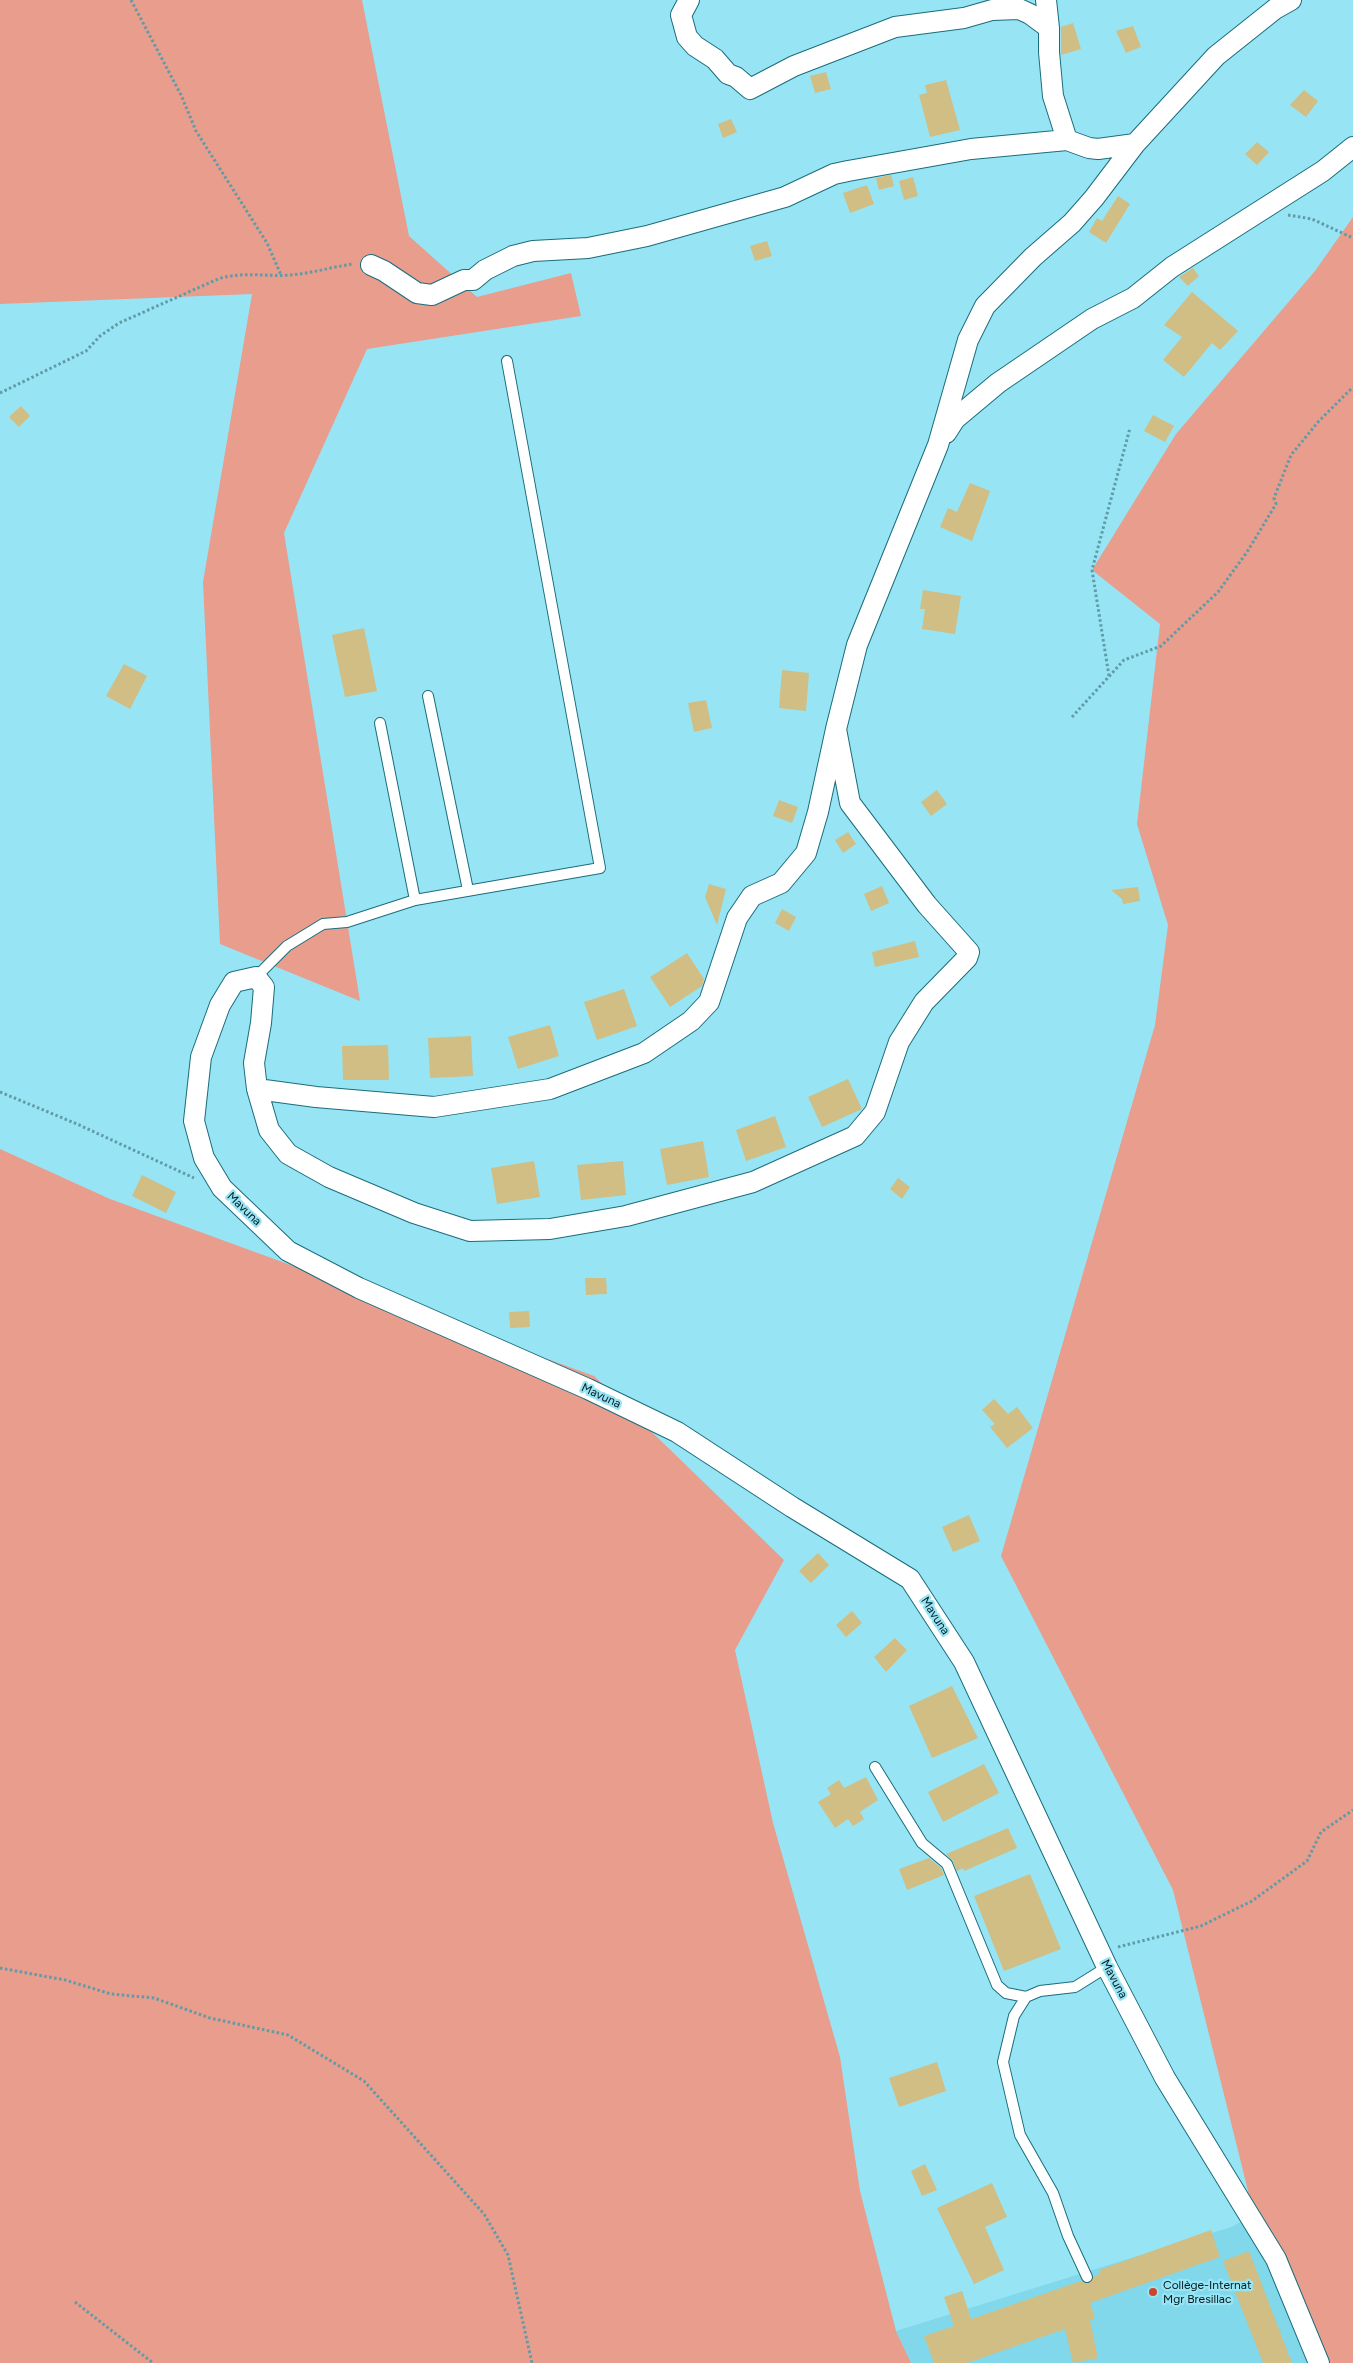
<!DOCTYPE html>
<meta charset="utf-8">
<style>
body{margin:0}
canvas{display:block;background:#97e4f4}
</style>
<canvas width="1353" height="2363"></canvas>
<script>
const ctx = document.querySelector('canvas').getContext('2d');
ctx.lineJoin = 'round';
function fill(path, color) { ctx.fillStyle = color; ctx.fill(path, 'evenodd'); }
function trace(path, color, width, dash) { ctx.strokeStyle = color; ctx.lineWidth = width; ctx.lineCap = dash ? 'butt' : 'round'; ctx.setLineDash(dash || []); ctx.stroke(path); }
function label(font, color, halo, rows, align = 'center') {
  ctx.font = font + ' Figtree,sans-serif'; ctx.lineWidth = 4.5; ctx.setLineDash([]); ctx.textBaseline = 'middle'; ctx.strokeStyle = halo; ctx.fillStyle = color; for (const [text, x, y, turn = 0] of rows) {
    ctx.save(); ctx.translate(x, y); ctx.rotate((+turn || 0) * Math.PI / 180); ctx.textAlign = isNaN(turn) ? turn : align; if (halo) ctx.strokeText(text, 0, 0); ctx.fillText(text, 0, 0); ctx.restore();
  }
}
const built = new Path2D(`
 M1254 2215 1309 2363H911L896 2331 1231 2227Z`);
const green = new Path2D(`
 M0 0H362L409 236 477 297 571 273 581 316 367 349 284 533 360 1001 220 944 203 582 252 294 0 304Z
 M1353 217V2363H1309L1254 2215 1173 1890 1001 1556 1155 1025 1168 925 1137 824 1160 624 1092 570 1176 434 1315 271Z
 M0 1149 110 1199 594 1376 784 1560 735 1650 773 1823 840 2057 860 2191 896 2331 911 2363H0Z`);
const building = new Path2D(`
 M1073 23 1081 49 1061 55V27Z
 M1133 26 1141 47 1126 53 1116 31Z
 M826 72 831 89 815 93 810 76Z
 M946 80 960 130 930 137 919 95 927 93 925 85Z
 M1304 90 1318 101 1306 117 1290 105Z
 M731 119 737 132 723 138 718 124Z
 M1257 142 1269 152 1257 165 1245 154Z
 M891 175 894 186 879 190 876 178Z
 M913 177 918 196 904 200 899 181Z
 M867 185 874 204 850 213 843 193Z
 M1118 196 1130 204 1106 243 1089 232 1097 218 1102 221Z
 M767 241 772 256 755 261 750 246Z
 M1193 268 1199 276 1188 286 1179 277Z
 M1192 292 1238 331 1220 350 1212 343 1184 377 1163 360 1182 337 1164 325Z
 M21 406 30 416 19 427 9 417Z
 M1153 415 1174 426 1165 442 1144 431Z
 M970 483 990 491 972 541 940 527 948 508 957 512Z
 M923 590 961 596 955 634 922 629 925 609H920Z
 M364 628 377 691 345 697 332 635Z
 M124 664 147 676 130 709 106 696Z
 M782 670 809 673 806 711 779 708Z
 M706 700 712 728 694 732 688 703Z
 M937 790 947 804 931 816 921 802Z
 M779 800 798 807 792 823 773 816Z
 M848 832 856 844 843 853 835 840Z
 M709 884 726 889 717 925 705 897Z
 M882 886 889 903 871 911 864 894Z
 M1138 887 1140 901 1123 904 1122 899 1111 890Z
 M782 909 796 917 789 931 775 923Z
 M915 941 919 957 875 967 872 952Z
 M687 953 704 979 702 986 670 1007 650 977Z
 M624 989 637 1026 597 1040 584 1002Z
 M550 1025 559 1056 518 1069 508 1037Z
 M471 1036 473 1076 430 1078 428 1038Z
 M388 1045 389 1080H343L342 1046Z
 M848 1079 862 1109 822 1127 808 1097Z
 M775 1116 786 1147 746 1161 736 1130Z
 M703 1141 709 1177 667 1185 660 1149Z
 M534 1161 540 1197 497 1204 491 1168Z
 M623 1161 626 1195 581 1200 577 1165Z
 M142 1175 176 1192 166 1213 132 1196Z
 M898 1178 910 1187 902 1199 890 1189Z
 M585 1278H606L607 1294 586 1295Z
 M529 1311 530 1327 510 1328 509 1312Z
 M994 1399 1008 1414 1017 1407 1033 1428 1007 1448 990 1427 995 1424 982 1410Z
 M969 1515 980 1541 953 1552 942 1527Z
 M818 1553 829 1565 811 1583 799 1571Z
 M852 1611 862 1623 846 1637 836 1625Z
 M895 1638 907 1650 886 1672 874 1657Z
 M952 1686 978 1738 932 1758 909 1706Z
 M984 1764 999 1793 943 1822 928 1792Z
 M866 1777 878 1800 860 1812 864 1819 853 1826 848 1819 835 1828 818 1802 831 1794 827 1788 839 1780 844 1788Z
 M1008 1828 1017 1848 964 1871 963 1868 957 1871 953 1861 946 1854Z
 M929 1858 941 1868 944 1875 907 1890 899 1869Z
 M1030 1874 1061 1949 1004 1971 974 1896Z
 M937 2062 946 2091 899 2107 889 2078Z
 M925 2164 937 2190 922 2196 911 2171Z
 M992 2183 1007 2217 985 2227 1004 2270 974 2284 937 2208Z
 M1211 2230 1220 2257 1090 2303 1095 2318 1090 2320 1098 2358 1073 2363 1065 2329 967 2363H934L924 2336 954 2326 944 2297 962 2291 971 2319 1081 2281 1089 2283 1094 2276 1100 2274 1099 2270Z
 M1249 2251 1292 2363H1263L1223 2261Z`);
const path = new Path2D(`
 M131 0 181 95 196 131 267 243 281 275
 M1288 215 1312 219 1353 238
 M0 393 86 351 100 336 119 323 218 279C243 271 266 277 291 275 312 273 332 267 353 264
 M1109 676 1092 570 1130 428
 M1072 717 1124 660 1161 646 1218 592 1247 552 1276 504 1274 498 1291 455 1318 422 1353 387
 M0 1092 77 1124 194 1178
 M1118 1947 1201 1926 1252 1901 1307 1861 1321 1832 1353 1810
 M0 1968 65 1980 111 1994 154 1998 210 2018 288 2035 364 2081 484 2214 508 2255 532 2363
 M75 2302 153 2363`);
const lane = new Path2D(`
 M428 696 468 890
 M415 900 600 868 507 361
 M256 977 287 946 323 924 347 922 415 900 380 723
 M875 1767 922 1843 947 1864 997 1985 1006 1993 1026 1997
 M1087 2277 1068 2236 1053 2193 1020 2135 1003 2062 1014 2016 1026 1997 1040 1991 1075 1987 1107 1967`);
const street = new Path2D(`
 M689 0 681 15 687 37 695 46 715 59 728 74 736 77 750 89 794 66 895 27 964 18 992 10 1019 9 1030 14 1049 28V52L1053 96 1067 140
 M1046 0 1049 28
 M371 265 384 271 417 293 432 295 464 280H473L485 270 513 256 533 251 588 248 647 236 785 197 834 174 848 171 971 149 1067 140 1089 148 1098 149 1135 144
 M946 433 955 419 998 383 1092 319 1133 298 1172 267 1323 171 1353 147
 M836 729 850 803 927 905 969 952 967 958 924 1002 899 1042 875 1112 855 1136 753 1182 626 1216 550 1229 470 1231 414 1213 329 1177 288 1154 269 1130 257 1089 254 1063 261 1023 264 987 256 977 234 982 220 1005 201 1057 194 1121 204 1158 222 1188 288 1251 359 1288 588 1389 677 1432 792 1507 910 1579 964 1662 1107 1967 1165 2078 1276 2259 1319 2363
 M257 1089 316 1097 434 1107 550 1089 644 1053 691 1021 709 1002 737 918 752 896 781 883 806 853 818 812 836 729 857 645 938 445 968 340 985 306 1033 257 1072 223 1094 198 1135 144 1216 56 1275 9 1291 0`);
const markers = [
 [1153,2292,5,"#ce4329"]
];
const streetNames = [
 ["Mavuna",244,1209,44],
 ["Mavuna",601,1396,25],
 ["Mavuna",935,1616,57],
 ["Mavuna",1114,1979,62]
];
const poiNames = [
 ["Collège-Internat",1163,2285],
 ["Mgr Bresillac",1163,2299]
];
fill(built, '#81d8eb');
fill(green, '#e89d8d');
fill(building, '#d0be84');
trace(lane, '#1a6d7c', 12);
trace(street, '#1a6d7c', 22);
trace(path, '#609ba7', 3, [2.5, 2.5]);
trace(lane, '#fff', 10);
trace(street, '#fff', 20);
for (const [x, y, r, color] of markers) { const dot = new Path2D(); dot.arc(x, y, r, 0, 2 * Math.PI); ctx.fillStyle = color; ctx.fill(dot); trace(dot, '#97e4f4', 2); }
label('12px', '#001a20', '#97e4f4', streetNames);
label('12px', '#001a20', '#97e4f4', poiNames, 'left');
</script>
